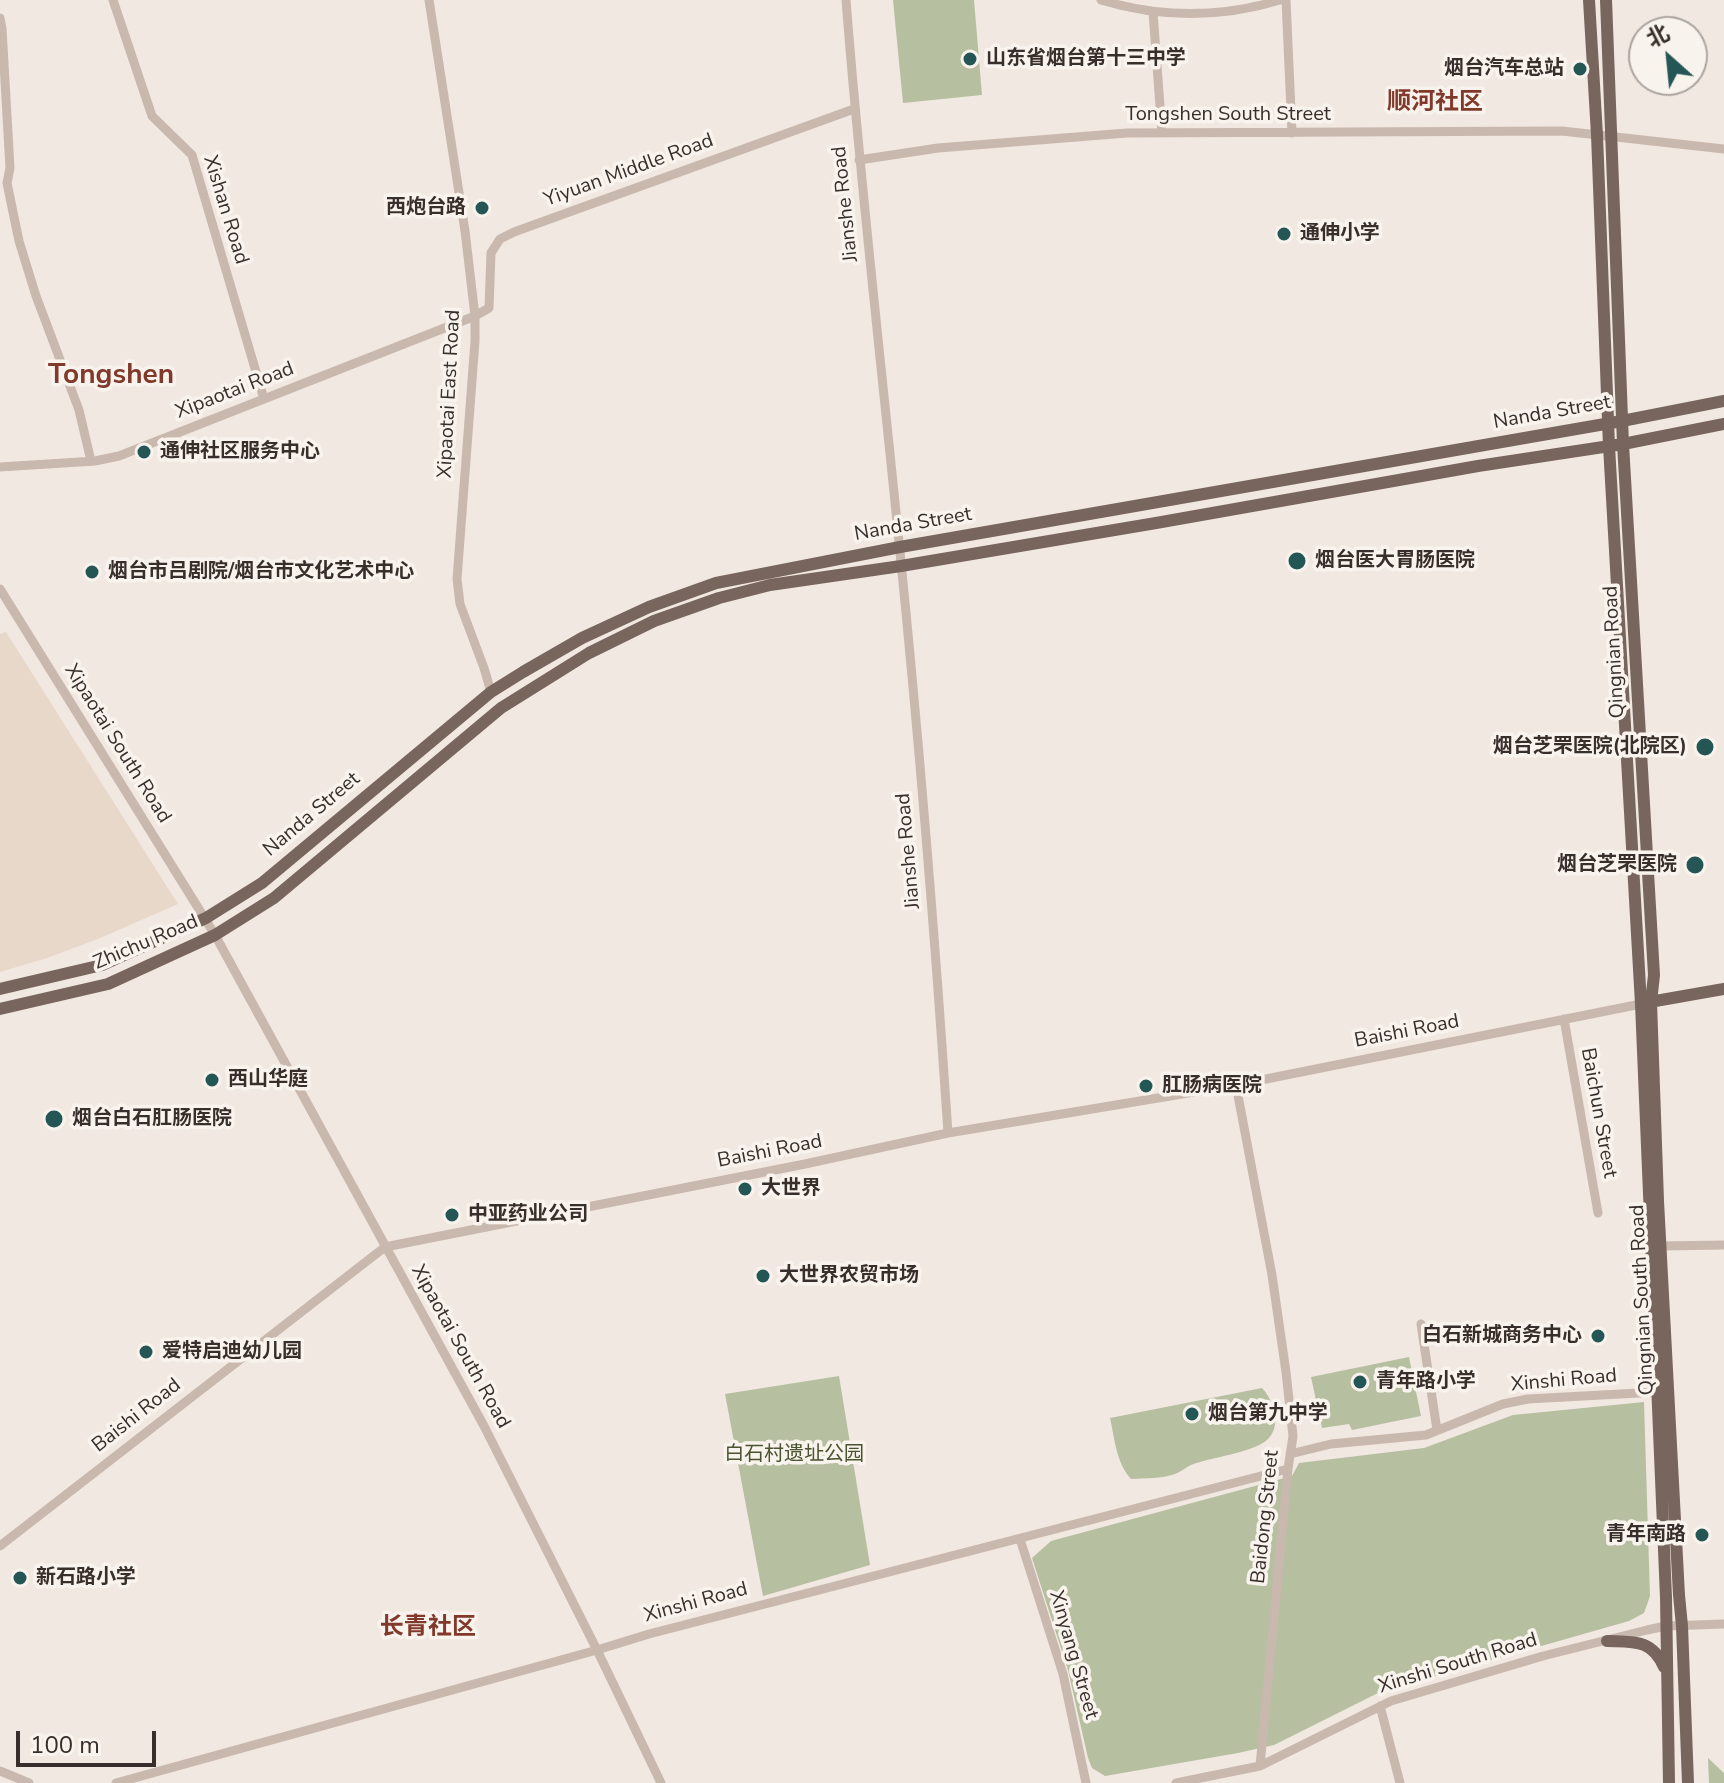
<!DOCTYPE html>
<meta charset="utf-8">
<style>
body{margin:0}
#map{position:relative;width:1724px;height:1783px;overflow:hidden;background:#f1e8e1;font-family:"Nunito Sans","Noto Sans SC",sans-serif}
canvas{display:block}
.north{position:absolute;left:1628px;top:16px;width:80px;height:80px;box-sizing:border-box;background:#f9f3ed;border:2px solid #aca49f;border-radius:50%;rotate:333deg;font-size:22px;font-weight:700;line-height:32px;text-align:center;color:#382e2b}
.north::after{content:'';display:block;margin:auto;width:28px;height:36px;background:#245656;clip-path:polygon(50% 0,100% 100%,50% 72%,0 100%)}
.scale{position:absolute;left:16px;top:1731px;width:140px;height:36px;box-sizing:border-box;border:4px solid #382e2b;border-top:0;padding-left:10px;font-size:24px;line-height:28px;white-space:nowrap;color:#382e2b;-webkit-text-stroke:6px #f9f3ed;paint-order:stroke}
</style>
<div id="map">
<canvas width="1724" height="1783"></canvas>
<div class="north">北</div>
<div class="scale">100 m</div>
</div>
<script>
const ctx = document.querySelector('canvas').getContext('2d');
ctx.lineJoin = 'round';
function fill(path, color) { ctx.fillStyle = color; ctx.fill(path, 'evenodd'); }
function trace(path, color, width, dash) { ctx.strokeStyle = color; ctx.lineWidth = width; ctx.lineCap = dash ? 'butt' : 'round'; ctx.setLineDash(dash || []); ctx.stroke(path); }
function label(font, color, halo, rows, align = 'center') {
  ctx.font = font + ' "Nunito Sans","Noto Sans SC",sans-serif'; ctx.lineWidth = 7; ctx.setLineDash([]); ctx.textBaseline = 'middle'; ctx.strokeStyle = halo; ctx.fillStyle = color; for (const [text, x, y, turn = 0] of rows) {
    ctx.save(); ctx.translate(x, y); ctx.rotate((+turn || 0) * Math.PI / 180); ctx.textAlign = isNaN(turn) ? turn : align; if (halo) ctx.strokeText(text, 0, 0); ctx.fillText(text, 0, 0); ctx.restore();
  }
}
const green = new Path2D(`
 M893 0H974L982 95 903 103Z
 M1409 1357 1421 1416 1352 1430 1349 1424 1322 1428 1311 1377Z
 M839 1376 870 1565 763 1596 725 1394Z
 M1262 1388C1274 1401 1282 1425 1268 1439 1254 1453 1211 1457 1191 1465 1186 1467 1181 1472 1175 1474 1162 1479 1145 1478 1131 1479 1116 1462 1115 1440 1110 1418Z
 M1644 1402 1650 1596 1644 1613 1629 1621 1380 1692 1274 1745 1238 1753 1105 1776 1092 1768 1088 1758 1068 1670 1032 1558 1051 1541 1292 1476 1299 1463 1424 1448 1513 1415Z
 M1708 1758 1724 1773V1783H1709Z`);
const plaza = new Path2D(`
 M6 632 178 904 98 939 47 958 0 972V634Z`);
const minor = new Path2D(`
 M113 0 152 116 192 155 264 399
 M429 0 465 231 475 316V341L457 579 460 604 484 668 491 692
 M846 0C860 181 881 361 899 542 919 739 935 936 948 1133
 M1101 0C1159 18 1222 18 1280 0
 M1286 0 1292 133
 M1153 12 1162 133
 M0 18 2 29 10 168 7 183 19 241 36 296 79 410 91 461
 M859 160 938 148 1127 133 1562 131 1724 149
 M0 467 95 461 119 456 475 316 489 308 491 253 500 239 514 232 854 109
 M0 589 215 935 484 1426 597 1650 661 1783
 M1564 1019 1598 1213
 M1236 1085 1272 1275 1286 1372 1293 1436 1288 1469 1260 1766
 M1661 1246 1724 1245
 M1421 1324 1437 1430
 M1290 1454 1331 1444 1426 1435 1503 1404 1528 1399 1657 1392
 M1020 1539 1063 1674 1086 1783
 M0 1546 385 1247 805 1164 948 1133 1236 1085 1641 1004
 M1380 1706 1400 1783
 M0 1771 29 1783
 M116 1783 597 1650 649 1634 1288 1469
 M1176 1783 1260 1766 1391 1701 1543 1656 1647 1630 1666 1626 1724 1624`);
const major = new Path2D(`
 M1589 0 1597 135 1609 446 1641 1004 1666 1597 1669 1783
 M1606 0 1623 444 1654 975 1651 1002 1658 1201 1679 1595 1682 1626 1688 1783
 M0 989 102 965 206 918 262 883 491 692 523 672 582 638 649 607 716 583 900 547 1622 421 1724 401
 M1644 1003 1724 989
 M0 1009 108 984 215 935 274 898 501 708 589 653 654 621 719 598 770 585 901 566 1156 523 1478 466 1623 444 1724 424
 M1607 1641C1634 1642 1652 1639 1664 1667`);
const markers = [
 [970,59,8,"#245656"],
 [1580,69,8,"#245656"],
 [482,208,8,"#245656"],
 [1284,234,8,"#245656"],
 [144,452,8,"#245656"],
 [1297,561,10,"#245656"],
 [92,572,8,"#245656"],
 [1705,747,10,"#245656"],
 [1695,865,10,"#245656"],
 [212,1080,8,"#245656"],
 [1146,1086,8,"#245656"],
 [54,1119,10,"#245656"],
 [745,1189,8,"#245656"],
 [452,1215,8,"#245656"],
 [763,1276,8,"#245656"],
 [1598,1336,8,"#245656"],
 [146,1352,8,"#245656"],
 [1360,1382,8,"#245656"],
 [1192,1414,8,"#245656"],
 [1702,1535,8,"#245656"],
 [20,1578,8,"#245656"]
];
const poiNames = [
 ["山东省烟台第十三中学",986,59],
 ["烟台汽车总站",1564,69,"right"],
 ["西炮台路",466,208,"right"],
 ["通伸小学",1300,234],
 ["通伸社区服务中心",160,452],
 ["烟台医大胃肠医院",1315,561],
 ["烟台市吕剧院/烟台市文化艺术中心",108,572],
 ["烟台芝罘医院(北院区)",1687,747,"right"],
 ["烟台芝罘医院",1677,865,"right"],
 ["西山华庭",228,1080],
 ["肛肠病医院",1162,1086],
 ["烟台白石肛肠医院",72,1119],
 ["大世界",761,1189],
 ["中亚药业公司",468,1215],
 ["大世界农贸市场",779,1276],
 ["白石新城商务中心",1582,1336,"right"],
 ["爱特启迪幼儿园",162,1352],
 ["青年路小学",1376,1382],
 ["烟台第九中学",1208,1414],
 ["青年南路",1686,1535,"right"],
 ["新石路小学",36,1578]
];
const streetNames = [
 ["Tongshen South Street",1228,115],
 ["Yiyuan Middle Road",629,171,-20],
 ["Jianshe Road",846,204,-96],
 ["Xishan Road",225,210,73],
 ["Xipaotai Road",235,391,-21],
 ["Xipaotai East Road",450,394,-87],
 ["Nanda Street",1552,413,-10],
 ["Nanda Street",913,525,-10],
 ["Qingnian Road",1615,652,-93],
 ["Xipaotai South Road",117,744,58],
 ["Nanda Street",312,815,-40],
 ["Jianshe Road",909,851,-95],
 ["Zhichu Road",146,943,-23],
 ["Baishi Road",1407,1032,-11],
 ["Baichun Street",1598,1113,80],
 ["Baishi Road",770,1152,-11],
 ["Qingnian South Road",1643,1300,-93],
 ["Xipaotai South Road",460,1347,61],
 ["Xinshi Road",1564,1381,-5],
 ["Baishi Road",137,1416,-38],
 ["Baidong Street",1266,1517,-84],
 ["Xinshi Road",696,1603,-15],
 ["Xinyang Street",1073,1655,74],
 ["Xinshi South Road",1458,1664,-17]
];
const parkNames = [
 ["白石村遗址公园",794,1455]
];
const quarterNames = [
 ["顺河社区",1435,103],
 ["长青社区",428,1628]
];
const districtNames = [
 ["Tongshen",111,376]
];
fill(green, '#b7bfa1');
fill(plaza, '#e8d8c9');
trace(minor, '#c9b8ad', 9);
trace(major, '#78655e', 12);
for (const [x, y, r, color] of markers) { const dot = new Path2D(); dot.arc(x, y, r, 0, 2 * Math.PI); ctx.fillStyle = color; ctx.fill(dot); trace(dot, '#f9f3ed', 3); }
label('bold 20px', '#382e2b', '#f9f3ed', poiNames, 'left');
label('20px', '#382e2b', '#f9f3ed', streetNames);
label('20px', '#4a5431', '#f9f3ed', parkNames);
label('bold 24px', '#80392b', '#f9f3ed', quarterNames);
label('bold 28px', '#80392b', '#f9f3ed', districtNames);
</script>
